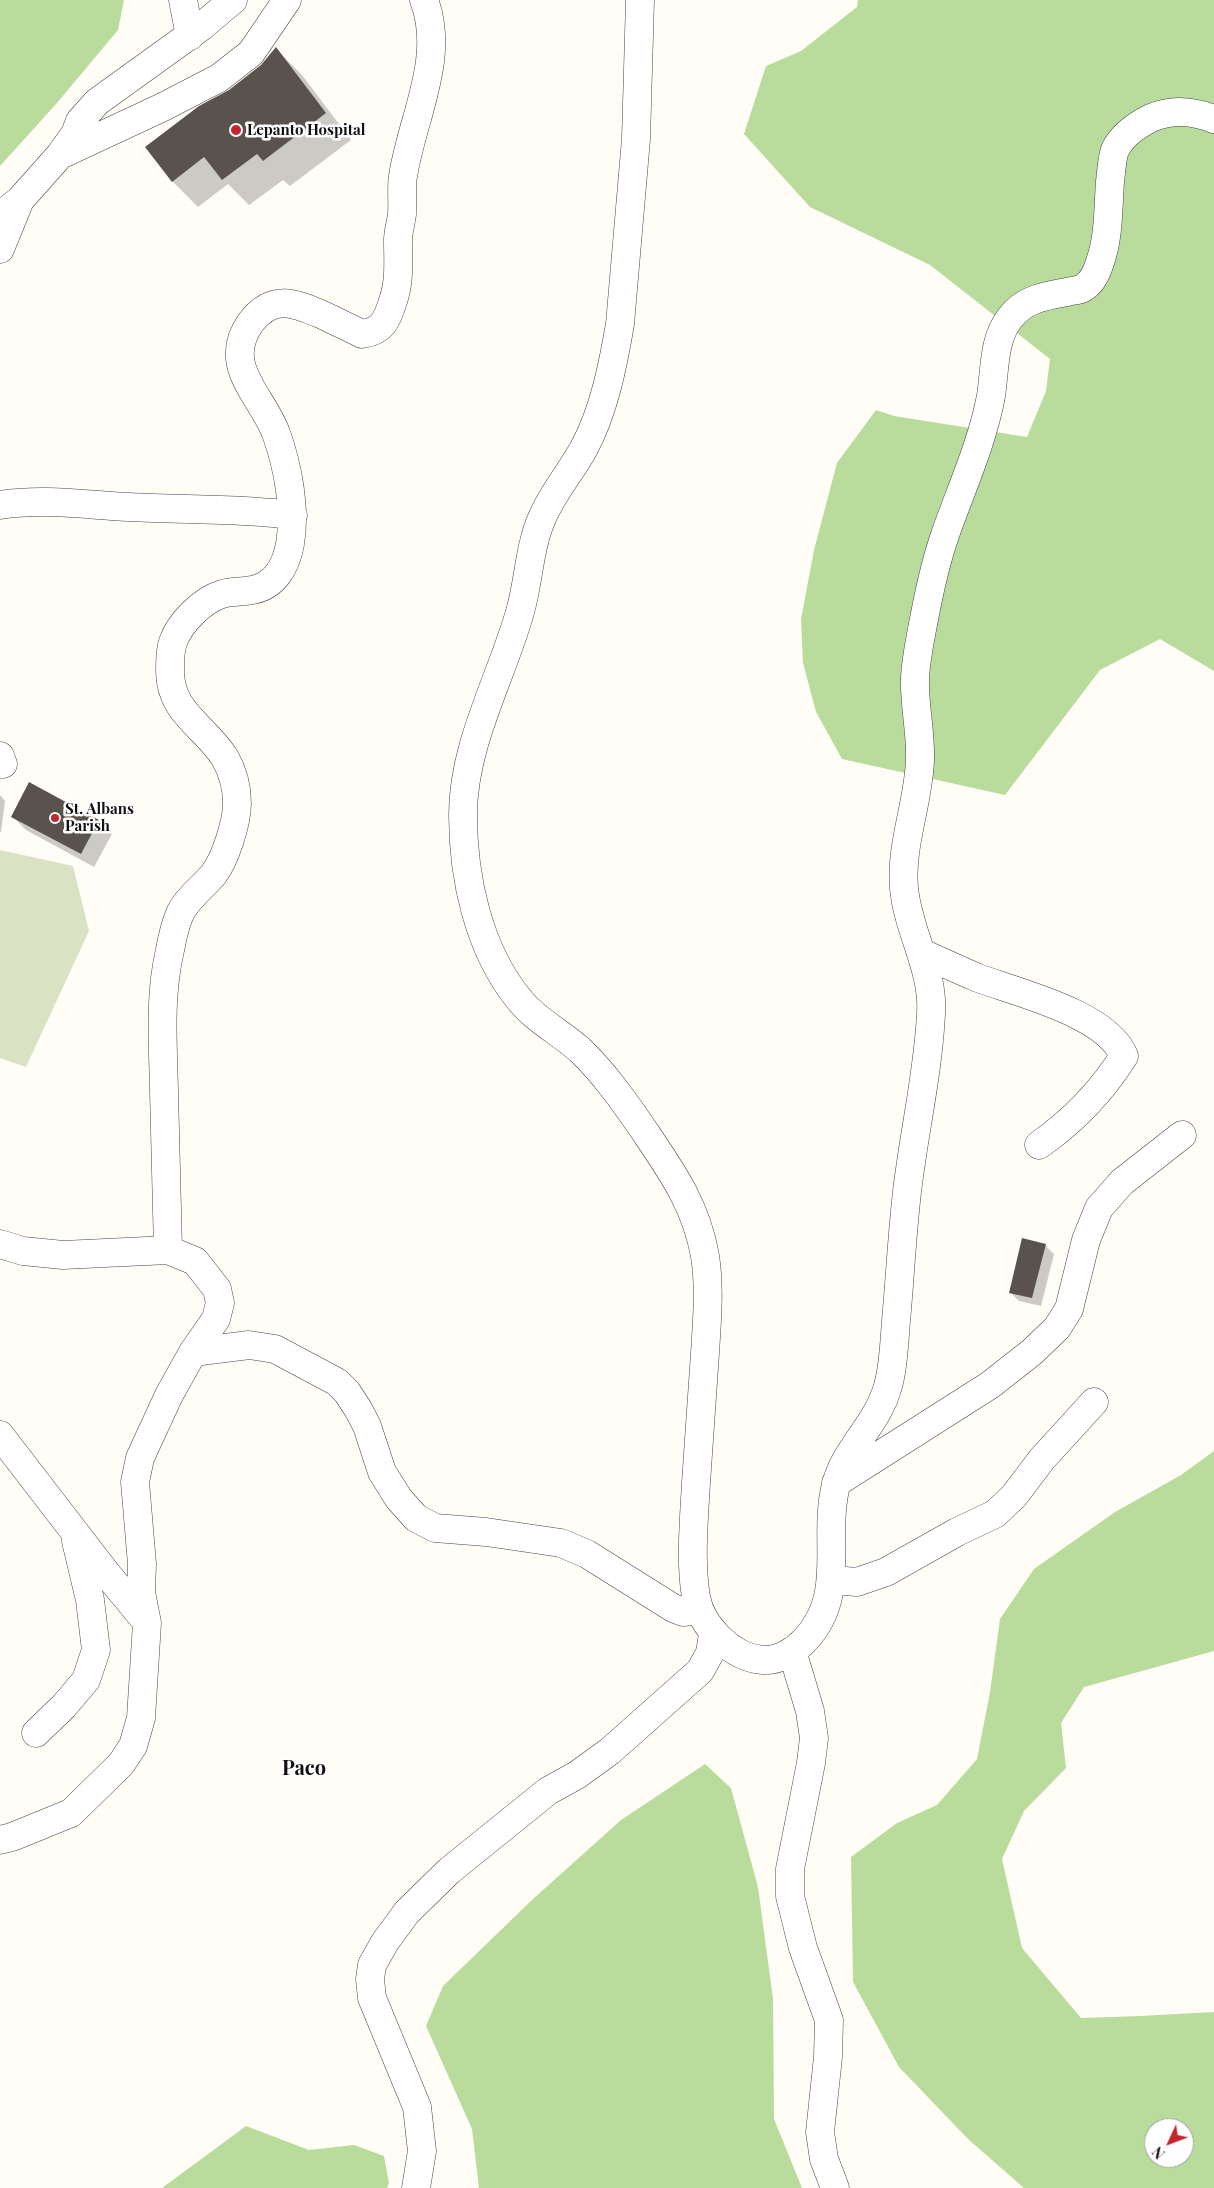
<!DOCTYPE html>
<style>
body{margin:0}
#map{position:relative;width:1214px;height:2188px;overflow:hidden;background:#fffdf5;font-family:"Playfair Display",serif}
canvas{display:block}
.north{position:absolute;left:1144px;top:2118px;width:50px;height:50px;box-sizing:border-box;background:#fff;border:1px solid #a0a0a0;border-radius:50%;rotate:227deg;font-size:14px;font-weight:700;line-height:20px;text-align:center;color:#111}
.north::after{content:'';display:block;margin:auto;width:18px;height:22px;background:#c4262e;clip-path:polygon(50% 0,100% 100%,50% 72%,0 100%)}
</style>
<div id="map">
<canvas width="1214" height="2188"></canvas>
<div class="north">N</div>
</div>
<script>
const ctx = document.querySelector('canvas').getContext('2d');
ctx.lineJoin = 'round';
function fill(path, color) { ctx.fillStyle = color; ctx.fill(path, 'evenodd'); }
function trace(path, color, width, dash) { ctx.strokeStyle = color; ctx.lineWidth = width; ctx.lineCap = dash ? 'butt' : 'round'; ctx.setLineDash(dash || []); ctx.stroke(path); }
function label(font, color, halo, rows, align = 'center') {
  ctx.font = font + ' "Playfair Display",serif'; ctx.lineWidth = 5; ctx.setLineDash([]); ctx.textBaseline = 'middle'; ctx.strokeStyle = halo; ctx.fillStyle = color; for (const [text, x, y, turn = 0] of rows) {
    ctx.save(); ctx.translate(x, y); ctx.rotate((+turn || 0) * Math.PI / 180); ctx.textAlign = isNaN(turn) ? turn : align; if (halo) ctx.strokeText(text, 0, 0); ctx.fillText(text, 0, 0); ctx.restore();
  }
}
const forest = new Path2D(`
 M0 0H124L118 30 57 103 0 166Z
 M858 0H1214V671L1160 639 1100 670 1005 795 842 759 816 712 803 663 801 619 814 550 837 463 876 410 894 416 1027 437 1046 391 1050 359 930 265 810 207 744 134 766 66 801 51 857 7Z
 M1214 1451V1651L1084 1687 1061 1723 1066 1768 1024 1811 1002 1859 1022 1948 1081 2018 1140 2016 1214 2012V2188H1024L968 2139 899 2067 853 1982 851 1857 897 1823 937 1805 977 1759 990 1692 1000 1619 1034 1569 1115 1512 1181 1475ZM1154 2128H1184V2158H1154Z
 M705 1764 731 1788 758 1887 773 1999 774 2119 802 2188H479L472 2129 426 2026 443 1986 533 1899 621 1820Z
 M246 2126 309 2150 354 2145 384 2156 389 2183 387 2188H162Z`);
const cemetery = new Path2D(`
 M0 850 73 866 89 931 26 1067 0 1058Z`);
const shadow = new Path2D(`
 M276 49 302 75 351 140 290 186 283 180 249 205 228 184 198 207 172 181 229 91 261 66Z
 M30 784 99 821 112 834 94 867 26 830 12 816Z
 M0 795 5 801 1 832H0Z
 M1045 1245 1054 1254 1041 1306 1019 1301 1010 1292Z`);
const building = new Path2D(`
 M276 47 326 113 263 161 257 154 222 180 204 157 172 182 145 147 199 106 229 90 261 65Z
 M29 782 99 820 81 854 11 817Z
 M1022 1238 1046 1244 1032 1298 1009 1293Z`);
const minor = new Path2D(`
 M183 0 190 36
 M640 0 636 139 620 324C613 365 604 411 584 448 571 472 553 492 542 518 529 547 529 581 520 612 501 679 463 744 463 815 463 877 478 948 518 998 535 1020 560 1032 580 1050 604 1073 623 1100 641 1126 670 1169 696 1204 705 1256 710 1288 707 1321 705 1353 702 1397 699 1440 696 1483 694 1519 690 1562 696 1597 701 1626 732 1658 763 1660 779 1661 795 1651 805 1640 848 1595 822 1539 836 1485 845 1448 877 1426 888 1386 894 1365 894 1343 896 1321 900 1278 902 1235 907 1192 914 1132 928 1074 931 1014 934 969 908 932 904 888 900 845 919 802 920 759 921 732 914 705 915 678 916 657 921 635 925 614 930 588 936 561 945 535 961 489 982 444 991 396 995 371 993 339 1010 318 1024 299 1045 296 1067 292 1072 290 1078 291 1083 288 1092 283 1097 272 1100 262 1109 237 1108 208 1110 182 1111 174 1112 157 1115 150 1122 135 1137 125 1151 118 1173 109 1192 111 1214 119
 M60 155 163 107 219 78 251 53 287 0
 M0 216 20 200 60 155 75 134 80 121 97 102 201 27 233 0
 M0 249 20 200
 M0 505C43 498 86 505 129 507 184 510 238 508 293 515
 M0 756 3 764
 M922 953C940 961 959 970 978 978 1019 993 1107 1014 1124 1056 1102 1091 1073 1121 1039 1145
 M0 1244 23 1251 63 1255 168 1250 195 1261 217 1289 220 1303 216 1319 193 1352 169 1395 140 1458 135 1482 142 1564 141 1592 147 1623 141 1718 133 1746 121 1764 71 1813 12 1837 0 1840
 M168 1250C167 1197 165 1144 164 1091 163 1043 159 997 170 950 172 939 175 926 179 916 185 900 202 888 213 875 225 860 237 823 237 803 237 788 233 772 225 758 206 727 170 713 170 671 170 662 170 650 173 642 180 622 203 600 222 594 232 591 242 592 252 590 275 586 286 566 290 544 296 509 288 467 276 433 261 394 220 365 251 322 274 292 297 304 325 316 337 322 350 328 362 334 383 331 387 320 393 301 400 281 398 261 398 240 398 232 401 223 402 214 403 201 401 188 403 176 412 118 446 58 424 0
 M193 1352 249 1345 275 1349 337 1382 347 1392 358 1409 367 1426 382 1472 399 1499 416 1518 435 1528 486 1532 561 1543 587 1554 673 1608 683 1612 699 1610
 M0 1435 107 1574 145 1620
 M836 1483 990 1385 1032 1352 1057 1328 1069 1309 1086 1240 1099 1208 1122 1182 1182 1135
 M833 1580 857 1582 886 1572 957 1532 995 1514 1014 1496 1042 1459 1094 1402
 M792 1651 810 1711 814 1738 811 1763 790 1869V1896L803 1948 829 2020 828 2057 820 2132 824 2159 835 2188
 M36 1733 64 1706 86 1680 96 1650 90 1600 76 1541
 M416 2188 422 2151 417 2107 372 1998 370 1979 372 1965 385 1942 407 1912 449 1871 548 1791 577 1775 610 1751 700 1671 710 1653 713 1634`);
const markers = [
 [236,130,6,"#c4262e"],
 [55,818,5,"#c4262e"]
];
const poiNames = [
 ["Lepanto Hospital",247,130],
 ["St. Albans",65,809],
 ["Parish",65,826]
];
const districtNames = [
 ["Paco",304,1769]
];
fill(forest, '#b9dc9c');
fill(cemetery, '#d9e3c4');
fill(shadow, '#0003');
fill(building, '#5a524d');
trace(minor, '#444', 29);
trace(minor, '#fff', 28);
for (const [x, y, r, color] of markers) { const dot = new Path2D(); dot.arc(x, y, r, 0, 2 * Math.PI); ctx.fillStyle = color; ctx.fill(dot); trace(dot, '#fff', 2); }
label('bold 15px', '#111', '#fff', poiNames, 'left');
label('bold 20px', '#111', '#fff', districtNames);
</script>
